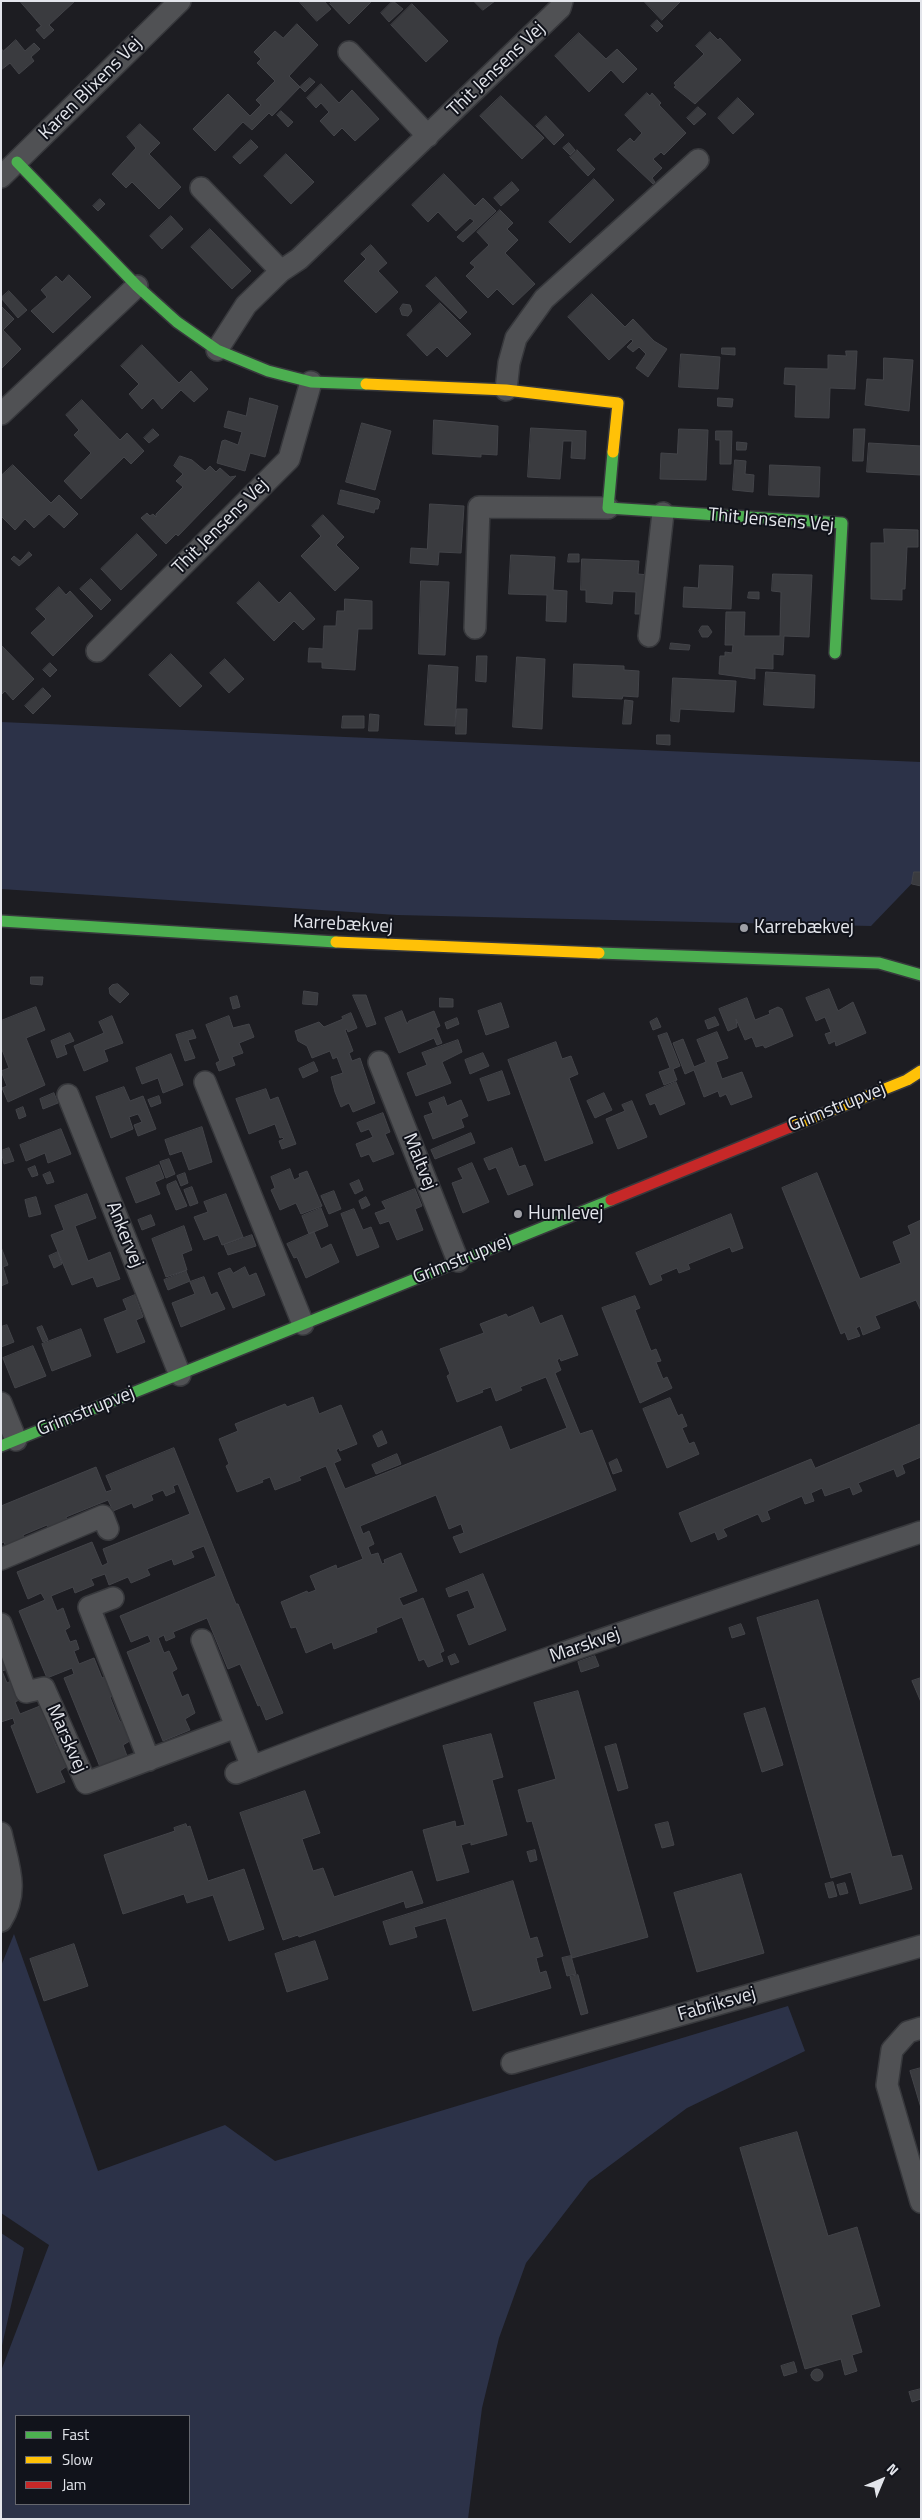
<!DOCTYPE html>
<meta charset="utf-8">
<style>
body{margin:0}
#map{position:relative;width:922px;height:2520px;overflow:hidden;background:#1d1d22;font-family:"Titillium Web",sans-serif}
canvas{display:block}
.frame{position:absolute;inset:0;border:2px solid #e3e5eb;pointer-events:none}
.legend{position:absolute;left:15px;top:2415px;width:175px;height:90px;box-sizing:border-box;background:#11131b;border:1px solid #65676e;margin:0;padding:6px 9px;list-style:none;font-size:15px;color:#e3e5eb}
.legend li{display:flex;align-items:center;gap:10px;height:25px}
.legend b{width:25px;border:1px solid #65676e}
.north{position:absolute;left:857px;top:2455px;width:50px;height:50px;-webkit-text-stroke:4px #11131b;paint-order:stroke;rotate:45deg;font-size:14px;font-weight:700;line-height:20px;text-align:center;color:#e3e5eb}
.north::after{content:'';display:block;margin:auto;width:18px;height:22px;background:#e3e5eb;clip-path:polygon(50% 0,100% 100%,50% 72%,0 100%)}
</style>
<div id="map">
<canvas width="922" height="2520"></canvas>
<div class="frame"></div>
<ul class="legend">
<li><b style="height:6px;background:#4caf50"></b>Fast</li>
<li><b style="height:6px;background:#ffc107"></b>Slow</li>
<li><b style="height:6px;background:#c62828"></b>Jam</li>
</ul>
<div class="north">N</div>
</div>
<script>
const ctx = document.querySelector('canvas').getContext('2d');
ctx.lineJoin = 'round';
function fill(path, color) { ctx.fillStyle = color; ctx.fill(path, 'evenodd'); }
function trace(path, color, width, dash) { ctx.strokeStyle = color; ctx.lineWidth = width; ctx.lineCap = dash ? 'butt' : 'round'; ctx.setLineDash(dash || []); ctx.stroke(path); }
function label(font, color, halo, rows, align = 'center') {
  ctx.font = font + ' "Titillium Web",sans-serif'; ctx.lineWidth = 4; ctx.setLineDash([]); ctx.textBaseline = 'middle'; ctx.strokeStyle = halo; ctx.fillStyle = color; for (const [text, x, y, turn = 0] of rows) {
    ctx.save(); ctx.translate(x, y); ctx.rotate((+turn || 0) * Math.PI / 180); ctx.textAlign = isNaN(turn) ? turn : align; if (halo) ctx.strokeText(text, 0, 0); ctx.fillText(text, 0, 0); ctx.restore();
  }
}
const green = new Path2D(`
 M1 722 921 762V874L871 926 397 915 1 889Z
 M14 1934 98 2171 225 2125 275 2161 788 2006 805 2051 687 2108 589 2181 526 2263 499 2338 482 2408 468 2519H1V2371L49 2245 1 2213V1966ZM16 2416H189V2504H16Z
 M1 2233 24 2248 1 2350Z`);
const building = new Path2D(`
 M20 1H75L49 25 54 30 44 39 36 30 41 26Z
 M299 1H324L331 9 317 21Z
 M332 1H372L349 24 330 4Z
 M393 1 403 9 389 22 381 13Z
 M474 1H495L483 10Z
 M644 1H681L662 20Z
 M412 4 448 41 426 62 391 25Z
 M657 20 663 26 657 32 651 26Z
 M297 24 318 45 289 76 300 87 272 116 269 113 252 130 243 122 215 151 193 129 228 94 250 116 261 105 256 100 275 81 257 63 261 59 254 52 275 31 283 38Z
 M710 32 718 40 720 38 741 60 695 104 674 87 676 86 674 83 704 54 696 46Z
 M579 33 606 59 617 49 637 69 623 83 611 70 589 92 555 56Z
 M16 40 25 51 34 43 40 49 31 57 34 61 19 74 10 63 1 70V48L3 51Z
 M310 78 315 82 305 92 300 87Z
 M321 84 339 103 352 90 379 119 355 141 342 128 334 136 320 121 329 112 321 103 316 108 307 98Z
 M647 93 650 96 652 93 661 103 659 105 686 133 664 155 661 152 653 159 662 168 652 178 655 182 653 184 617 150 630 138 634 142 642 133 625 115Z
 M501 96 544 138 522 159 480 116Z
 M738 98 754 114 733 134 718 118Z
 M698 107 706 114 694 125 687 118Z
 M281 111 293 122 288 127 277 115Z
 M546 116 564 135 554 145 536 126Z
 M140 124 160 143 149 154 181 187 159 209 132 182 126 188 112 174 136 148 127 137Z
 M251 140 258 147 240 164 233 157Z
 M569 143 575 150 570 155 563 148Z
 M577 150 595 169 588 176 570 157Z
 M286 154 314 182 291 204 264 176Z
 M444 174 475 206 483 198 496 211 463 242 457 237 474 221 470 218 456 231 438 212 428 222 412 205Z
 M594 179 614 200 570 243 549 222Z
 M512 182 519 190 501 206 494 198Z
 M100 199 105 204 98 211 93 206Z
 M500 210 513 223 507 229 518 240 505 253 535 284 513 305 497 289 488 298 466 276 475 267 470 263 489 245 477 232Z
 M171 216 183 229 162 249 150 236Z
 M210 229 251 271 232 289 191 247Z
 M371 245 387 263 378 271 398 292 376 313 344 281 366 259 361 254Z
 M69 275 91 297 53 333 31 311 47 297 41 290 56 276 62 282Z
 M436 277 467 312 460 319 426 286Z
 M9 291 27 310 18 318 1 298Z
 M592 294 625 327 633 319 654 341 667 349 648 377 636 368 646 354 639 347 633 352 627 347 633 341 631 339 609 360 568 317Z
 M440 303 471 334 447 357 437 347 427 356 407 335Z
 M403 304 410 305 412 311 408 316 402 315 400 309Z
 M1 306 14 319 3 330 21 349 1 369Z
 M142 345 179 383 191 371 208 389 194 402 181 390 162 409 153 398 142 409 129 394 139 384 121 366Z
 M722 348H735V355L722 354Z
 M846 351H857L855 389 830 388 829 418 795 417 796 385 784 384 785 368 828 369V355L846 356Z
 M681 354 720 357 718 389 679 387Z
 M884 358 913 360 909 411 865 405 867 379 883 380Z
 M250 398 278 406 265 457 250 453 245 471 217 463 222 441 225 440 238 445 242 432 224 427 228 411 246 416Z
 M718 398 733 399 732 407 718 406Z
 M82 400 120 440 127 433 144 451 131 464 124 457 81 499 64 481 91 453 74 435 79 430 66 415Z
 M434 420 498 426 497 455 481 454V457L433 454Z
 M362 423 391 431 375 490 346 482Z
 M531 428 586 431 585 459 571 458 572 441H563L560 479 528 477Z
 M153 429 159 435 149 443 144 438Z
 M679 429 708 430 706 480 660 479 661 453 677 454Z
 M854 429H865L863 461H853Z
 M716 431H732L731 464H720V440H716Z
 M737 442 747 443 746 450H737Z
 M869 443 921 446V475L867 472Z
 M180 456 192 460 205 471 210 466 216 472 220 468 230 477 236 476 178 536 176 534 166 544 141 518 147 513 150 516 153 514 156 517V514L183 487 176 481 183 474 174 466Z
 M735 460 746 461 745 474 754 475 753 492 733 490Z
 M13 465 51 503 59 495 78 514 64 528 49 514 34 528 25 519 15 530 1 516V476Z
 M770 465 820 467 819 497 769 495Z
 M341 490 378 499 380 501 378 509H375L374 513 338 504Z
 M430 504 464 506 461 553 439 552 438 565 410 563 411 548 427 549Z
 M323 515 344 537 336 545 359 568 335 591 301 556 321 536 312 526Z
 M884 529 918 530V547H907L905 589H902V600L871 599V543H884Z
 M137 534 157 555 121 590 101 569Z
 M29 552 32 555 19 566 11 559 14 556 20 561Z
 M569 554H579V562H568Z
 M511 555 555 557 553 590 567 591 566 622 546 621 547 595 509 594Z
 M582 559 639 561 638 574 649 575 647 614H635L636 592 613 591 612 604 586 602V590H581Z
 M700 565 733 566 731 609 683 607 684 587 698 588Z
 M773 574 812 575 809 637 784 636 783 655 773 654V669L755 668V679L719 674 720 656H725V652L732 653 733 645H725L726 612H745L744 636H780L781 592 772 591Z
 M91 579 111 600 101 610 80 589Z
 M421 581 449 582 445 655 419 654Z
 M259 582 279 603 290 592 315 619 303 630 294 621 274 641 237 603Z
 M59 587 66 595 70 591 93 616 53 656 31 633 46 619 36 609Z
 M749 592H759V599L748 598Z
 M345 599 372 601V629H358L355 670 322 668V662H308L309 648 323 649 324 626H336L337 611H344Z
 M702 626H708L712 632 708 637H702L699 631Z
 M671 643 690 645 689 650 670 649Z
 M1 645 34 679 13 700 5 691 1 695Z
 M171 654 202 686 180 707 149 675Z
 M477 656H487L486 682 476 681Z
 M517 657 545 659 542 729 513 727Z
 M225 659 244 679 229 693 210 673Z
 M50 663 57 670 50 677 43 670Z
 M574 664 624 666V670L639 671 638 697 623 696 622 699 573 697Z
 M429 665 458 667 455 726 425 725Z
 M766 672 815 675 814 708 764 705Z
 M673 678 736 681 734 712 680 709 679 722 671 721Z
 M43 688 51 696 33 714 25 706Z
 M625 700 633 701 631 724H623Z
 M457 709H467L466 734H456Z
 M370 714 379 715 378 731H369Z
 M343 716H364V728H342Z
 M657 735H670V745L657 744Z
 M914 872H921V886L912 884Z
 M31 977H43L42 985 31 984Z
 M118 984 129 994 120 1003 110 994 109 988 112 985Z
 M829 989 838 1011 853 1002 866 1033 836 1046 835 1041 829 1044 825 1034 831 1032 825 1017 816 1021 806 998Z
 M304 991 318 993 317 1005 303 1004Z
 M353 995H366L376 1024 367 1027Z
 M237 996 240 1007 233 1009 230 998Z
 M440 998 453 999V1007H440Z
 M747 998 755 1020 770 1014 769 1011 778 1007 782 1009 793 1036 765 1048 763 1045 756 1047 752 1037 745 1040 736 1019 737 1027 728 1031 719 1009Z
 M501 1003 509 1027 486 1035 478 1011Z
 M36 1007 45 1030 26 1038 45 1085 8 1102 2 1088 7 1086 1 1071 9 1068 1 1047V1021Z
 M402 1011 407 1024 409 1021 434 1011 440 1026 436 1028 442 1043 437 1045 434 1038 399 1053 385 1018Z
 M351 1013 357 1028 348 1032 347 1029 345 1030 353 1051 349 1053 352 1061 360 1058 375 1103 353 1112 349 1103 341 1107 335 1092 331 1077 343 1073 337 1057 333 1059 330 1051 312 1058 307 1046 298 1041 295 1031 319 1022 324 1027 343 1019 342 1017Z
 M112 1016 123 1043 104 1050 108 1061 84 1071 74 1046 104 1033 99 1022Z
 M229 1016 233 1028 249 1024 254 1037 239 1043 243 1053 232 1057 235 1065 219 1071 216 1063 220 1061 206 1025Z
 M715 1017 719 1025 708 1029 705 1021Z
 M457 1018 459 1024 447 1029 445 1023Z
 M657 1018 661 1027 653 1030 650 1022Z
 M193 1030 196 1038 188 1040 195 1058 185 1061 176 1035Z
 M717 1032 728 1058 716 1062 722 1079 742 1072 752 1097 731 1105 726 1094 720 1097 718 1091 704 1097 694 1070 685 1074 673 1043 683 1039 694 1067 706 1062 697 1040Z
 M70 1033 74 1041 64 1045 67 1054 57 1058 51 1041Z
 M667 1033 680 1066 673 1069 677 1080 664 1085 659 1072 670 1068 658 1036Z
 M458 1040 462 1052 442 1062 451 1083 416 1096 407 1073 427 1065 422 1053Z
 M556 1042 562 1059 571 1056 578 1074 569 1078 593 1143 545 1161 508 1060Z
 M483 1053 489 1066 470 1074 465 1060Z
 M171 1054 183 1085 163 1093 158 1078 142 1084 136 1068Z
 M314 1062 318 1071 303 1078 299 1069Z
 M502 1071 510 1094 488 1101 480 1079Z
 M676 1082 685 1104 660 1115 655 1103 650 1105 646 1095Z
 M124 1087 130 1101 143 1096 156 1129 138 1136 134 1125 142 1122 138 1114 129 1117 133 1129 111 1138 96 1097Z
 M266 1089 270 1100 278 1097 296 1144 282 1149 279 1141 284 1139 282 1137 280 1138 275 1124 249 1134 236 1099Z
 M54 1093 58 1103 43 1109 40 1099Z
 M604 1093 612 1110 595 1118 587 1101Z
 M159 1096 161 1103 151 1107 148 1100Z
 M444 1097 447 1106 461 1100 468 1116 461 1119 464 1127 433 1139 424 1116 433 1113 429 1103Z
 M632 1101 647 1137 618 1149 606 1119 625 1111 622 1105Z
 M23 1107 26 1116 19 1119 16 1110Z
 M383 1113 390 1132 385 1134 394 1154 373 1162 369 1154 361 1157 356 1144 373 1137 369 1129 361 1132 357 1123Z
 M202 1127 212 1162 189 1170 182 1151 170 1155 165 1140Z
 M61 1129 71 1154 48 1163 45 1153 26 1161 20 1145Z
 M471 1133 475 1143 435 1159 431 1150Z
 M9 1148 14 1161 4 1164 1 1151Z
 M512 1148 519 1167 525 1165 533 1185 508 1195 496 1167 489 1170 484 1159Z
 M169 1159 175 1174 166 1178 160 1162Z
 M472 1163 489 1202 463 1213 452 1183 463 1179 458 1169Z
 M159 1165 164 1178 155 1182 160 1194 136 1203 126 1178Z
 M35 1166 38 1175 32 1177 28 1169Z
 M290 1169 294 1180 300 1177 299 1174 307 1171 322 1206 301 1214 296 1203 280 1210 271 1190 275 1188 271 1177Z
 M50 1172 54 1182 47 1184 43 1175Z
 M185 1173 188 1183 181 1186 177 1176Z
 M817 1173 860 1279 901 1263 893 1242 911 1234 908 1226 921 1220V1311L916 1300 875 1316 880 1328 863 1335 860 1326 856 1328 860 1336 848 1340 845 1332 841 1334 782 1188Z
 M359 1180 363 1190 355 1194 350 1184Z
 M176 1181 187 1206 176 1210 167 1188V1185Z
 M192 1187 198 1203 190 1206 184 1190Z
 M415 1189 422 1206 415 1209 423 1230 397 1240 389 1221 380 1224 375 1213 386 1209 382 1202Z
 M334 1191 341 1209 329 1214 321 1196Z
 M87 1194 96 1218 75 1226 88 1261 110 1252 120 1279 97 1287 93 1277 72 1285 51 1235 64 1230 55 1206Z
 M226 1194 243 1237 222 1245 218 1235 204 1240 194 1217 208 1212 204 1202Z
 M36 1197 41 1214 29 1217 25 1200Z
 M366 1197 370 1205 362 1209 359 1201Z
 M321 1208 328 1226 309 1234 302 1216Z
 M354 1209 363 1230 371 1227 379 1247 357 1256 341 1214Z
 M731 1214 743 1248 732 1252 730 1247 688 1264 690 1269 679 1273 677 1268 660 1275 662 1280 650 1285 636 1253Z
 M151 1215 155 1225 142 1230 138 1220Z
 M184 1226 192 1250 182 1254 187 1270 166 1277 152 1239Z
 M314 1232 321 1249 331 1244 339 1262 306 1278 297 1257 294 1258 287 1244Z
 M252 1235 256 1246 228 1255 224 1245Z
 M1 1247 8 1265 3 1267 8 1283 1 1286Z
 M58 1252 62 1264 54 1268 49 1256Z
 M245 1267 249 1276 256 1273 265 1295 233 1308 218 1273 230 1268 233 1273Z
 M186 1271 190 1281 168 1290 164 1280Z
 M204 1277 211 1295 217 1292 225 1309 181 1327 172 1303 195 1294 190 1282Z
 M135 1295 143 1317 136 1320 145 1342 117 1353 104 1319 127 1310 123 1300Z
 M635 1296 640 1308 635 1310 651 1351 656 1349 661 1361 656 1362 663 1379 667 1377 672 1388 640 1403 602 1308Z
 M533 1307 540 1324 562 1315 578 1355 561 1361 560 1358 557 1360 561 1370 555 1373 580 1434 592 1430 616 1490 460 1553 453 1537 464 1533 461 1524 449 1529 436 1495 360 1526 363 1534 369 1531 374 1544 368 1547 371 1555 378 1553 382 1564 385 1563 384 1560 401 1553 417 1591 399 1598 403 1606 423 1598 444 1651 440 1653 443 1661 428 1667 424 1659 419 1661 402 1617 376 1628 377 1632 334 1649 332 1642 306 1653 296 1627 291 1628 281 1602 307 1591 308 1593 316 1590 310 1576 336 1565 337 1569 363 1559 326 1466 299 1477 301 1480 275 1490 270 1477 262 1480 263 1482 237 1492 226 1466 229 1464 219 1439 238 1431 235 1424 285 1404 287 1407 313 1397 319 1414 341 1405 357 1444 340 1451 339 1448 336 1450 341 1460 334 1463 345 1489 501 1426 510 1450 567 1428 546 1377 520 1387 522 1390 496 1401 491 1387 482 1390 483 1392 457 1402 447 1376 450 1374 440 1349 484 1333 480 1324 506 1314 508 1317Z
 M7 1325 14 1342 1 1347V1327Z
 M42 1326 48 1340 43 1342 37 1328Z
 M81 1329 91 1356 52 1371 42 1344Z
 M33 1346 46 1376 15 1388 3 1358Z
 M670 1398 678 1416 682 1414 687 1426 682 1428 689 1444 694 1442 699 1454 667 1468 643 1409Z
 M921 1424V1457L902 1465 905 1473 897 1477 894 1469 858 1483 862 1491 853 1495 850 1487 825 1496 822 1488 811 1493 814 1501 805 1504 802 1496 767 1511 770 1519 762 1522 758 1514 723 1529 727 1536 718 1540 715 1532 691 1542 679 1513 811 1459 815 1468Z
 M382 1431 387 1443 378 1447 373 1436Z
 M174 1448 236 1604H238L283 1713 266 1720 260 1705 258 1706 240 1664 228 1669 207 1618 173 1632 175 1637 166 1641 164 1635 158 1638 164 1653 169 1651 177 1669 172 1672 182 1697 188 1694 195 1713 185 1719 190 1730 163 1741 127 1652 151 1642 148 1635 131 1642 120 1616 216 1576 204 1546 191 1551 194 1557 174 1565 172 1559 147 1569 150 1575 131 1583 128 1577 109 1585 105 1574 91 1579 94 1585 75 1593 73 1587 51 1596 57 1611 63 1608 70 1627 65 1630 70 1642 76 1640 79 1649 74 1651 79 1664 94 1658 102 1678 108 1675 115 1695 110 1697 120 1722 125 1720 133 1739 123 1745 127 1756 100 1767 64 1678 74 1674 72 1668 47 1678 19 1611 45 1600 41 1593 28 1599 17 1572 92 1542 102 1566 108 1563 103 1549 190 1514 178 1484 173 1486 175 1492 166 1496 163 1490 151 1495 153 1500 134 1508 132 1503 113 1511 108 1500 66 1517 68 1523 49 1530 47 1525 23 1535 25 1540 6 1548 4 1542 1 1543V1506L96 1467 106 1492 112 1490 106 1476Z
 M397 1454 401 1464 376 1474 372 1465Z
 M617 1459 622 1471 613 1474 609 1463Z
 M483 1574 506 1630 469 1645 457 1615 475 1608 468 1590 449 1597 446 1589Z
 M818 1600 892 1857 902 1855 912 1889 860 1904 851 1872 831 1878 757 1618Z
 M741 1624 745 1634 732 1638 729 1628Z
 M455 1654 459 1662 451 1665 448 1657Z
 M595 1656 599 1666 581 1672 578 1662Z
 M4 1659 8 1669 2 1671 7 1683 13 1680 21 1699 15 1702 20 1714 40 1706 48 1726 54 1724 58 1733 52 1736 57 1748 63 1746 70 1764 60 1771 65 1782 37 1793 11 1726 15 1724 13 1718 1 1722V1660Z
 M921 1678V1702L912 1681Z
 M578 1691 648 1937 572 1958 532 1821 527 1822 518 1790 556 1779 534 1703Z
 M765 1708 783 1765 762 1772 744 1714Z
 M491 1734 503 1777 492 1780 507 1835 471 1845V1842L461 1845 469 1872 437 1881 423 1830 455 1821 456 1827 465 1825 443 1746Z
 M616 1744 628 1788 618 1791 605 1747Z
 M305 1791 320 1833 302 1839 313 1871 323 1868 334 1897 412 1871 423 1903 406 1908 404 1901 299 1937 298 1935 283 1940 240 1813Z
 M668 1822 674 1845 662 1848 655 1825Z
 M186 1824 187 1827 190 1826 208 1881 244 1869 264 1929 229 1941 213 1895 187 1903 184 1894 123 1914 104 1855 175 1831 174 1828Z
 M535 1850 537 1860 530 1862 527 1852Z
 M741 1874 764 1953 697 1972 674 1893Z
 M513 1881 530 1939 537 1937 543 1956 536 1958 540 1973 546 1971 551 1988 473 2011 446 1918 414 1927 417 1937 390 1945 383 1922Z
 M833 1882 837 1896 829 1898 825 1884Z
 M845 1883 848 1893 840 1895 837 1885Z
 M315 1941 328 1979 287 1992 275 1954Z
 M74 1944 88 1986 44 2001 30 1959Z
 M571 1956 576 1974 567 1976 562 1958Z
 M578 1975 588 2013 581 2015 570 1977Z
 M921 2068V2108L910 2071Z
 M797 2132 828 2236 857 2227 880 2306 851 2315 862 2352 852 2355 857 2371 845 2375 841 2359 805 2369 740 2148Z
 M794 2362 797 2372 784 2376 781 2366Z
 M811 2375a6 6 0 1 1 12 0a6 6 0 1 1-12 0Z
 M921 2389V2399L912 2402 909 2392Z`);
const street = new Path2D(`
 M349 52 428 136
 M1 177 180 1
 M201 188 281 271
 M217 350 246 305 281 271 299 259 560 8 562 1
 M506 390 509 363 516 338 544 299 698 160
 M1 414 137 286
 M475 628 479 507 608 508
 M649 636 663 513
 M97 651 289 459 311 382
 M379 1062 458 1261
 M205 1082 303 1324
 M68 1095 180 1375
 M1 1403 16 1440
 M1 1559 103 1516 108 1529
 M113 1598 89 1607 149 1760
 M1 1624 26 1692 44 1688 86 1783 236 1727
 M202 1640 252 1767
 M236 1773C461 1685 691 1609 921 1532
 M1 1833C8 1865 20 1891 1 1921
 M921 2028 908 2032 892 2050 887 2085 921 2202
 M512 2063 921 1946`);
const fast = new Path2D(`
 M17 162 137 286 177 322 217 350 268 371 311 382 366 384
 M613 452 608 508 842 523 835 653
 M1 921 336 942
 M599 953 879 963 921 975
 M1 1446 611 1200`);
const slow = new Path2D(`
 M366 384 506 390 618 403 613 452
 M336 942 599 953
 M790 1127 907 1080 921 1071`);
const jam = new Path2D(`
 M611 1200 790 1127`);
const markers = [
 [744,928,5,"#9e9fa5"],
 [518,1214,5,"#9e9fa5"]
];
const streetNames = [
 ["Thit Jensens Vej",497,70,-44],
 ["Karen Blixens Vej",91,89,-45],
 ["Thit Jensens Vej",771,521,5],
 ["Thit Jensens Vej",221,527,-45],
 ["Karrebækvej",343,925,3],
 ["Grimstrupvej",837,1108,-22],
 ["Maltvej",419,1162,68],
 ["Ankervej",124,1235,68],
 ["Grimstrupvej",462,1260,-22],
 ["Grimstrupvej",86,1412,-22],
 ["Marskvej",585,1646,-19],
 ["Marskvej",66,1739,66],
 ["Fabriksvej",717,2005,-16]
];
const poiNames = [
 ["Karrebækvej",754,928],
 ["Humlevej",528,1214]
];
fill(green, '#2c3248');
fill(building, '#3a3b3f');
trace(building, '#434449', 1);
trace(street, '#37383c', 24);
trace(fast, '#37383c', 14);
trace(slow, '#37383c', 14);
trace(jam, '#37383c', 14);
trace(street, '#505154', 21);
trace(fast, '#4caf50', 11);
trace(slow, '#ffc107', 11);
trace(jam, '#c62828', 11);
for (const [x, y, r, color] of markers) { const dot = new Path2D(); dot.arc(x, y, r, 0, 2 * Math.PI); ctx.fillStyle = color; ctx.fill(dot); trace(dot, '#11131b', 2); }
label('19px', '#e3e5eb', '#11131b', streetNames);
label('19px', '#e3e5eb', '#11131b', poiNames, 'left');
</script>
